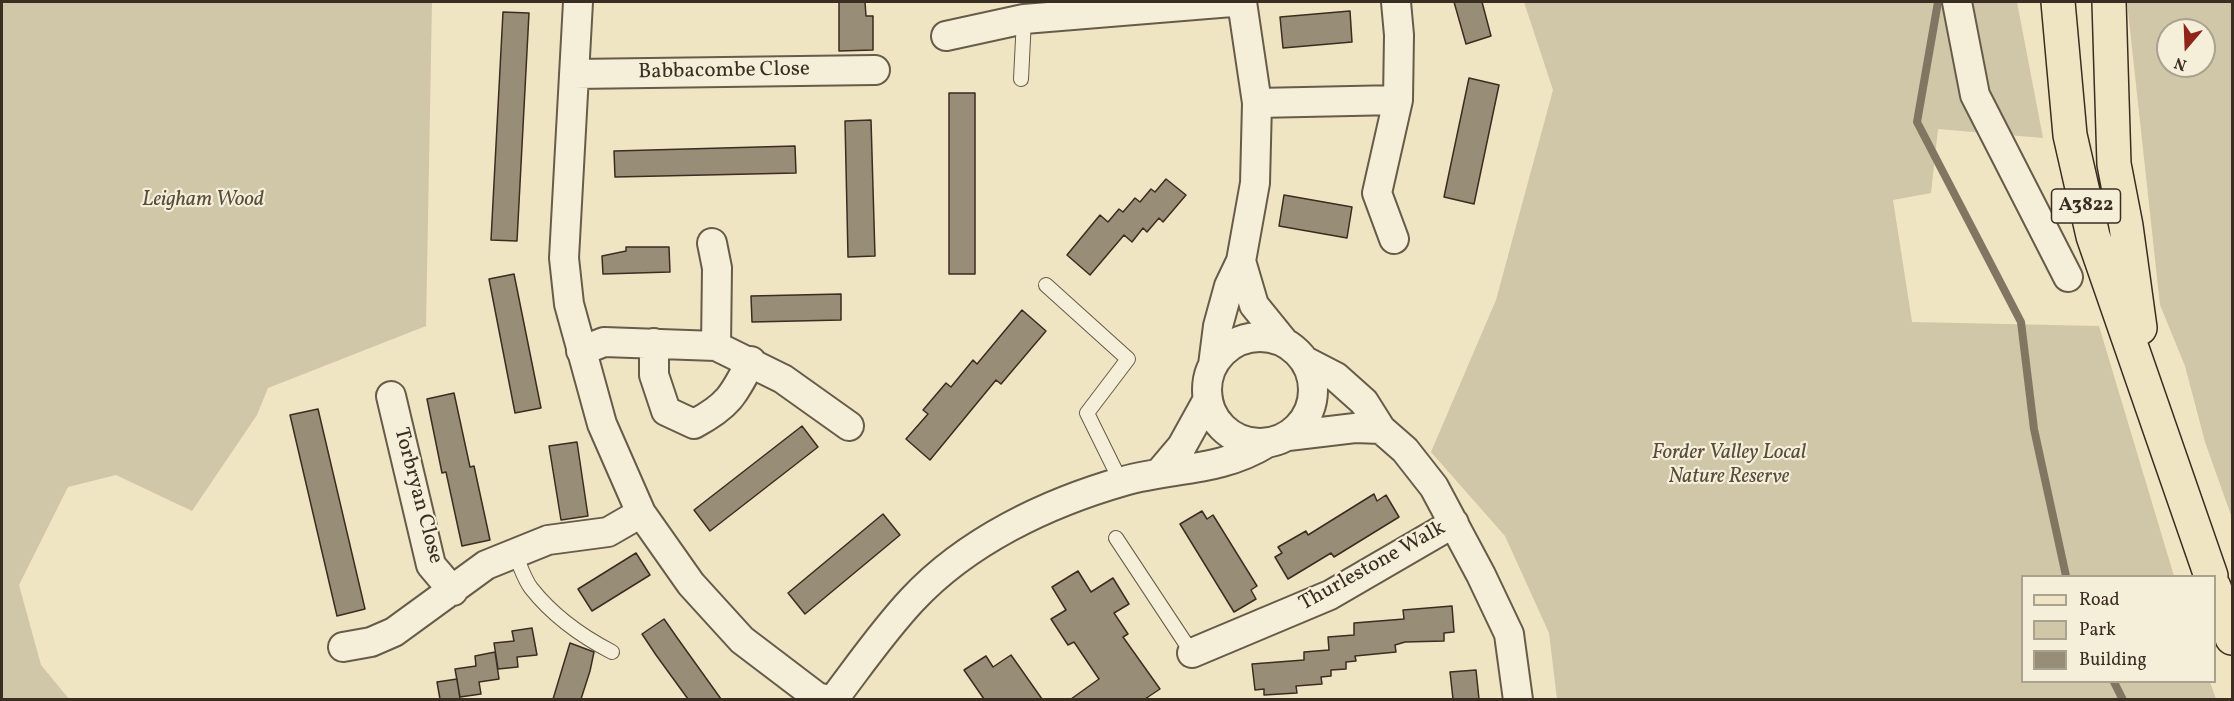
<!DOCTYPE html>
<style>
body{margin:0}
#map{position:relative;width:2234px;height:701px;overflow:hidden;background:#efe5c3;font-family:Vollkorn,serif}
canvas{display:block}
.frame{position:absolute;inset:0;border:3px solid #3a2d22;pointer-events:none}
.legend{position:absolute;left:2021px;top:575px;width:195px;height:108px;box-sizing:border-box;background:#f5eed8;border:2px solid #aaa18f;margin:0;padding:8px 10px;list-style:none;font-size:18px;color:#3a2d22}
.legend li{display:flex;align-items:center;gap:12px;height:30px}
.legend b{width:30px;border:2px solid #aaa18f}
.north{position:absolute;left:2156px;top:18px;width:60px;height:60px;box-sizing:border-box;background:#f5eed8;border:2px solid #aaa18f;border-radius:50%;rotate:199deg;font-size:16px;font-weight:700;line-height:24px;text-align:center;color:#3a2d22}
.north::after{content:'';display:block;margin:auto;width:21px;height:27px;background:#8f2418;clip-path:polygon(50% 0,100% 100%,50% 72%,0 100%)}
</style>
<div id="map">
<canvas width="2234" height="701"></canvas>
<div class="frame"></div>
<ul class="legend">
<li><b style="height:8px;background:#efe5c3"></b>Road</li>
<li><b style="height:16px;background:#d0c6a8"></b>Park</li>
<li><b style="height:16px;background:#988d76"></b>Building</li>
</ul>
<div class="north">N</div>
</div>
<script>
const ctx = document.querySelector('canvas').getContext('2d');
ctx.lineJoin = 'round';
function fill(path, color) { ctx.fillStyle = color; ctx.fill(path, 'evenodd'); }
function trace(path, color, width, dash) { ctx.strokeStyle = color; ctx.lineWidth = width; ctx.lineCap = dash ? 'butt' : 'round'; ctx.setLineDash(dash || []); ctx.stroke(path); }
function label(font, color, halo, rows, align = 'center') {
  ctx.font = font + ' Vollkorn,serif'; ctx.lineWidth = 4.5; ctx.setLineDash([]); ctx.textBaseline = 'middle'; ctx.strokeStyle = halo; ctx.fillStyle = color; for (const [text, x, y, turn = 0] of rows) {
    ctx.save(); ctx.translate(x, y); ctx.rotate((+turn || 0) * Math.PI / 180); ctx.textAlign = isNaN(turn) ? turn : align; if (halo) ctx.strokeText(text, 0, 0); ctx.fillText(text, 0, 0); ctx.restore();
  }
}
const green = new Path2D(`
 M2 2H432L426 326 268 388 257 415 192 511 116 475 68 487 19 585 41 665 69 699H2Z
 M1524 2H2017L2043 138 1938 129 1931 193 1893 200 1912 322 2099 326 2174 576H2022V682H2210L2216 699H1557L1549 633 1505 536 1431 452 1496 300 1553 90Z
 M2127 2H2232V518L2205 442 2185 366 2160 305ZM2168 30H2204V66H2168Z`);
const stream = new Path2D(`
 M1938 2 1917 122 2021 322 2034 429 2066 576
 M2114 682 2123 700`);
const building = new Path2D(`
 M839 2H865L866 16H873V50L839 51Z
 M1454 2H1482L1491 36 1466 44Z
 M1350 11 1352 42 1283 48 1280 17Z
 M503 12 529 13 517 241 491 240Z
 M1469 78 1499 85 1474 204 1444 197Z
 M949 93H975V274H949Z
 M871 120 875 256 848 257 845 121Z
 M795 146 796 173 615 177 614 151Z
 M1166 179 1186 195 1163 222 1159 218 1147 232 1143 228 1132 242 1124 235 1090 275 1067 255 1100 215 1108 222 1119 209 1123 212 1135 198 1140 202 1151 189 1155 192Z
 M1284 195 1352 207 1347 238 1279 226Z
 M626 247H669L670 272 603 274 602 256 626 251Z
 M514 274 541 408 515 413 489 279Z
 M841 294V320L752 322 751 296Z
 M1022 310 1046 331 1001 384 996 380 930 460 906 439 928 414 923 410 946 383 951 387 973 360 977 364Z
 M454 393 470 467 474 466 490 540 462 546 446 472 442 473 427 399Z
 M318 409 365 609 337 616 290 415Z
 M802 426 818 447 710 531 694 510Z
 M577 442 588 516 561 520 549 446Z
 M1374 494 1377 501 1386 495 1399 517 1334 557 1331 553 1288 579 1275 557 1282 553 1278 547 1306 531 1308 535Z
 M1202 511 1207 519 1213 515 1257 586 1251 590 1256 599 1234 612 1180 524Z
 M883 514 900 535 805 614 788 593Z
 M636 553 650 575 592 611 578 589Z
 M1078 571 1091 592 1113 578 1129 604 1114 613 1128 634 1123 637 1160 689 1145 699H1071L1099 679 1074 642 1068 645 1051 619 1066 610 1052 587Z
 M1452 606 1454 632 1444 633V641L1405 642 1395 645 1396 652 1355 656 1356 661 1346 662V669L1331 670V676L1321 677 1322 684 1296 686 1297 693 1264 695V689L1255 690 1252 664 1304 660V652L1329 650 1328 637 1354 635V623L1404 619 1403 610Z
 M664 619 678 639 721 699H688L656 655 642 634Z
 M532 628 537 655 517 657 518 667 498 669 494 643 514 641 512 631Z
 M570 643 594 652 590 671 581 699H553Z
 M495 652 499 679 479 682 481 694 460 697 455 669 476 666 475 656Z
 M1011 655 1042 699H984L964 670 986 656 993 667Z
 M1476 670 1479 699H1453L1450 672Z
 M457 679 460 699H440L437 682Z`);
const lane = new Path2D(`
 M1021 79 1024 19
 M1046 285 1128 359 1087 413 1121 482
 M1116 538 1192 653
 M515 554C520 565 524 579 531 588 553 616 581 636 612 652`);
const street = new Path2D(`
 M578 2 564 258 569 304 602 424 641 513 691 584 742 640 817 697 829 700
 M1957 2 1975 95 2068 277
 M946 36 1024 19 1232 2
 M574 74 875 70
 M1257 103 1398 100
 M1394 239 1377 193 1398 100 1399 35 1396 2
 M712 243 717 268 716 346
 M1241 261 1254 305 1284 342
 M1207 390a53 53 0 1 1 106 0a53 53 0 1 1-106 0Z
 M654 343V375L666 411 694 424C728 406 734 395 751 361
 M581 351 604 342 716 346 783 379 849 426
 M1305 361 1336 377 1364 402 1381 429 1405 450 1434 487 1481 575 1509 634 1518 700
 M1213 365 1218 326 1229 286 1241 261 1255 183 1257 103 1242 2
 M391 396 431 565 453 591
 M1288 436 1355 428 1381 429
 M1160 472 1182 446 1208 399
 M343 647 371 642 394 632 486 565 548 540 608 532 641 513
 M1192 653 1330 595 1454 523
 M833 700C859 666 883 631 912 600 967 541 1047 503 1124 481 1174 467 1220 472 1267 443`);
const primary = new Path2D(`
 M2058 2 2070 135 2093 236 2211 576
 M2109 2 2114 164 2126 226 2140 328
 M2214 587 2232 638`);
const shields = [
 [2086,206,69]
];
const shieldNames = [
 ["A3822",2086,206]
];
const streetNames = [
 ["Babbacombe Close",724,72,-1],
 ["Torbryan Close",417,496,75],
 ["Thurlestone Walk",1373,567,-29]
];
const parkNames = [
 ["Leigham Wood",203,201],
 ["Forder Valley Local",1729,454],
 ["Nature Reserve",1729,478]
];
fill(green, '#d0c6a8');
trace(stream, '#817662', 8);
fill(building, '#988d76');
trace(building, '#3a2d22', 1.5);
trace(lane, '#675b4a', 16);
trace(street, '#675b4a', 32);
trace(primary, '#3a2d22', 36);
trace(lane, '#f5eed8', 14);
trace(street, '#f5eed8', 28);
trace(primary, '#efe5c3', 33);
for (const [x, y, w] of shields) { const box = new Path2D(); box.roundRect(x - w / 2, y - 17, w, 34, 4.5); ctx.fillStyle = '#f5eed8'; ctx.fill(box); trace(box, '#3a2d22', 1.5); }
label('bold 20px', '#3a2d22', null, shieldNames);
label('21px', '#3a2d22', '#f5eed8', streetNames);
label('italic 21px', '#584c3d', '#f5eed8', parkNames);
</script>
